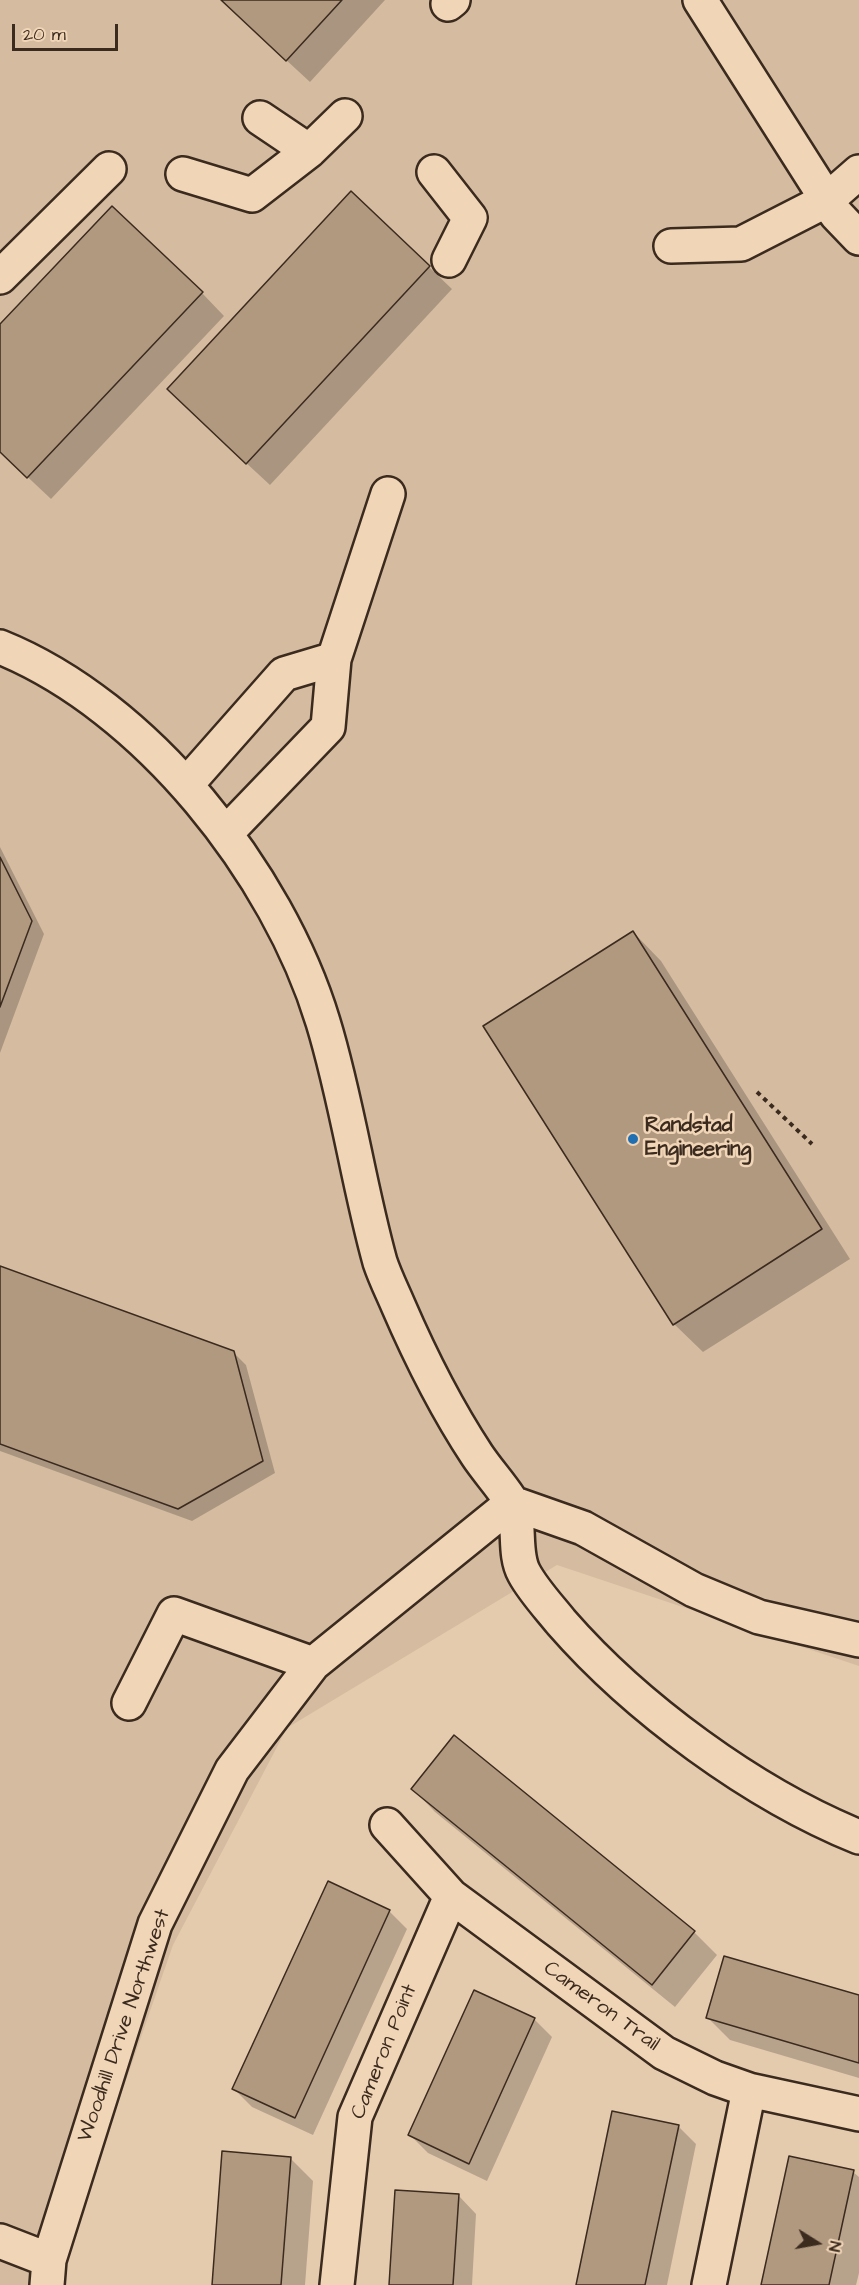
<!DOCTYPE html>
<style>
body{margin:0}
#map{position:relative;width:859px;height:2285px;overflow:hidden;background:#e5cbae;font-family:"Architects Daughter",sans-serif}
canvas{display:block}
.north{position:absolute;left:787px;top:2213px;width:60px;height:60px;-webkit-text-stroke:4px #f0d5b7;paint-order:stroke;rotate:101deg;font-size:16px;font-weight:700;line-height:24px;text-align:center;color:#3b2a1e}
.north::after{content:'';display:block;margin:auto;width:21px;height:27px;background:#3b2a1e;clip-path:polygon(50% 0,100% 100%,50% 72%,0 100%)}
.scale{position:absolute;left:12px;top:24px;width:106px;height:27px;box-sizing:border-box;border:3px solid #3b2a1e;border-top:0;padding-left:8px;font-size:18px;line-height:21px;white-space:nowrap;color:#3b2a1e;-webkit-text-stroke:4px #f0d5b7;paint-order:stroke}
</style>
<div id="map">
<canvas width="859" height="2285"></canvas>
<div class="north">N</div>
<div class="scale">20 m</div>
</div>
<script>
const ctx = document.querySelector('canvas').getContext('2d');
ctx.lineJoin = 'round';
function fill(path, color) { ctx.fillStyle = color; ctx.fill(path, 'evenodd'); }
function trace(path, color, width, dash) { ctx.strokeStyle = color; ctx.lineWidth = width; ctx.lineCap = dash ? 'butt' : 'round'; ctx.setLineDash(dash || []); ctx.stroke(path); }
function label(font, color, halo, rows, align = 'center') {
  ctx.font = font + ' "Architects Daughter",sans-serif'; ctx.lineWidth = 5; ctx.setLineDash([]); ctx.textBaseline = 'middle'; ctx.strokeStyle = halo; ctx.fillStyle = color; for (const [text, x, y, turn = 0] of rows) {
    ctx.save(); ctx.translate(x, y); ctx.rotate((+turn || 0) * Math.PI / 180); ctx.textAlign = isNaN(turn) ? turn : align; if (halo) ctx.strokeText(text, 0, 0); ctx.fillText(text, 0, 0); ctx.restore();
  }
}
const built = new Path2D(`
 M0 0H859V1666L557 1565 287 1728 173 1945 64 2259 61 2285H0Z`);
const shadow = new Path2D(`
 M221 0H385L310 82Z
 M429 267 452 289 270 485 191 412Z
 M202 293 224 316 51 499 0 451V327Z
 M0 847 44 934 0 1053Z
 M633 932 661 961 850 1259 703 1352 674 1324Z
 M0 1268 233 1352 246 1365 275 1473 192 1521 0 1451Z
 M454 1737 694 1932 717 1955 675 2007 435 1812 413 1789Z
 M389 1911 407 1929 313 2135 252 2107 234 2089Z
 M859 1997V2078L730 2040 707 2017Z
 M534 2019 552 2037 487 2181 428 2153 410 2135Z
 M678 2126 696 2144 667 2285H577Z
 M290 2158 313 2181 305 2285H213Z
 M853 2172 859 2177V2273L856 2285H763Z
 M458 2195 476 2214 472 2285H391Z`);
const building = new Path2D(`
 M221 0H342L286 61Z
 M351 191 430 266 246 464 167 389Z
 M112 206 203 292 27 478 0 452V324Z
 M0 857 32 921 0 1007Z
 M633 931 822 1229 673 1325 483 1026Z
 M0 1266 234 1351 263 1461 178 1509 0 1444Z
 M454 1735 695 1931 652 1985 411 1789Z
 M328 1881 390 1910 295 2118 232 2089Z
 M724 1956 859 1995V2063L706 2018Z
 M474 1990 535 2018 469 2164 408 2135Z
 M612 2111 679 2125 645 2285H576Z
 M222 2151 291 2157 281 2285H212Z
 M789 2156 854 2170 829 2285H761Z
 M395 2190 459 2194 453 2285H389Z`);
const path = new Path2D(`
 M757 1092 812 1144`);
const minor = new Path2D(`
 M700 0 836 214 859 238
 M448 4 453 0
 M260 118 309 151
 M434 172 470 218 449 260
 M183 174 252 195 309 151 345 116
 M671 246 741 244 827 200 859 172
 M0 277 109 169
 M0 647C146 706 278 873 323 1022 347 1100 358 1183 380 1262 385 1277 392 1291 398 1305 420 1356 446 1408 477 1455 487 1470 499 1483 509 1498 523 1519 512 1551 524 1573 533 1590 549 1607 561 1622 636 1708 753 1794 859 1837
 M186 785 284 674 334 659
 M227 832 328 727 334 659 388 494
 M512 1503 583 1528 694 1590 759 1617 859 1640
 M129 1703 174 1614 313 1664
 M387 1825 451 1896 664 2053 715 2078 749 2090 859 2114
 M0 2241 49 2260
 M47 2285 49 2260 155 1924 232 1770 313 1664 512 1503
 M337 2285 355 2117 451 1896
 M709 2285 749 2090`);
const markers = [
 [633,1139,6,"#1f6fb2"]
];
const poiNames = [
 ["Randstad",645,1127],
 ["Engineering",645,1151]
];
const streetNames = [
 ["Cameron Trail",601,2007,36],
 ["Woodhill Drive Northwest",125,2026,-71],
 ["Cameron Point",385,2052,-68]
];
fill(built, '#d5bca0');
fill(shadow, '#0003');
fill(building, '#b19980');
trace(building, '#3b2a1e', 1.5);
trace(minor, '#3b2a1e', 38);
trace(path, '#3b2a1e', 4, [4.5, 4.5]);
trace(minor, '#f0d5b7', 33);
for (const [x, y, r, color] of markers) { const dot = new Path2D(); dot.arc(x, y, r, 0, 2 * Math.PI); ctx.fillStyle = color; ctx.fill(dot); trace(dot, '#f0d5b7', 2); }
label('bold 21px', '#3b2a1e', '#f0d5b7', poiNames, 'left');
label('21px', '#3b2a1e', '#f0d5b7', streetNames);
</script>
